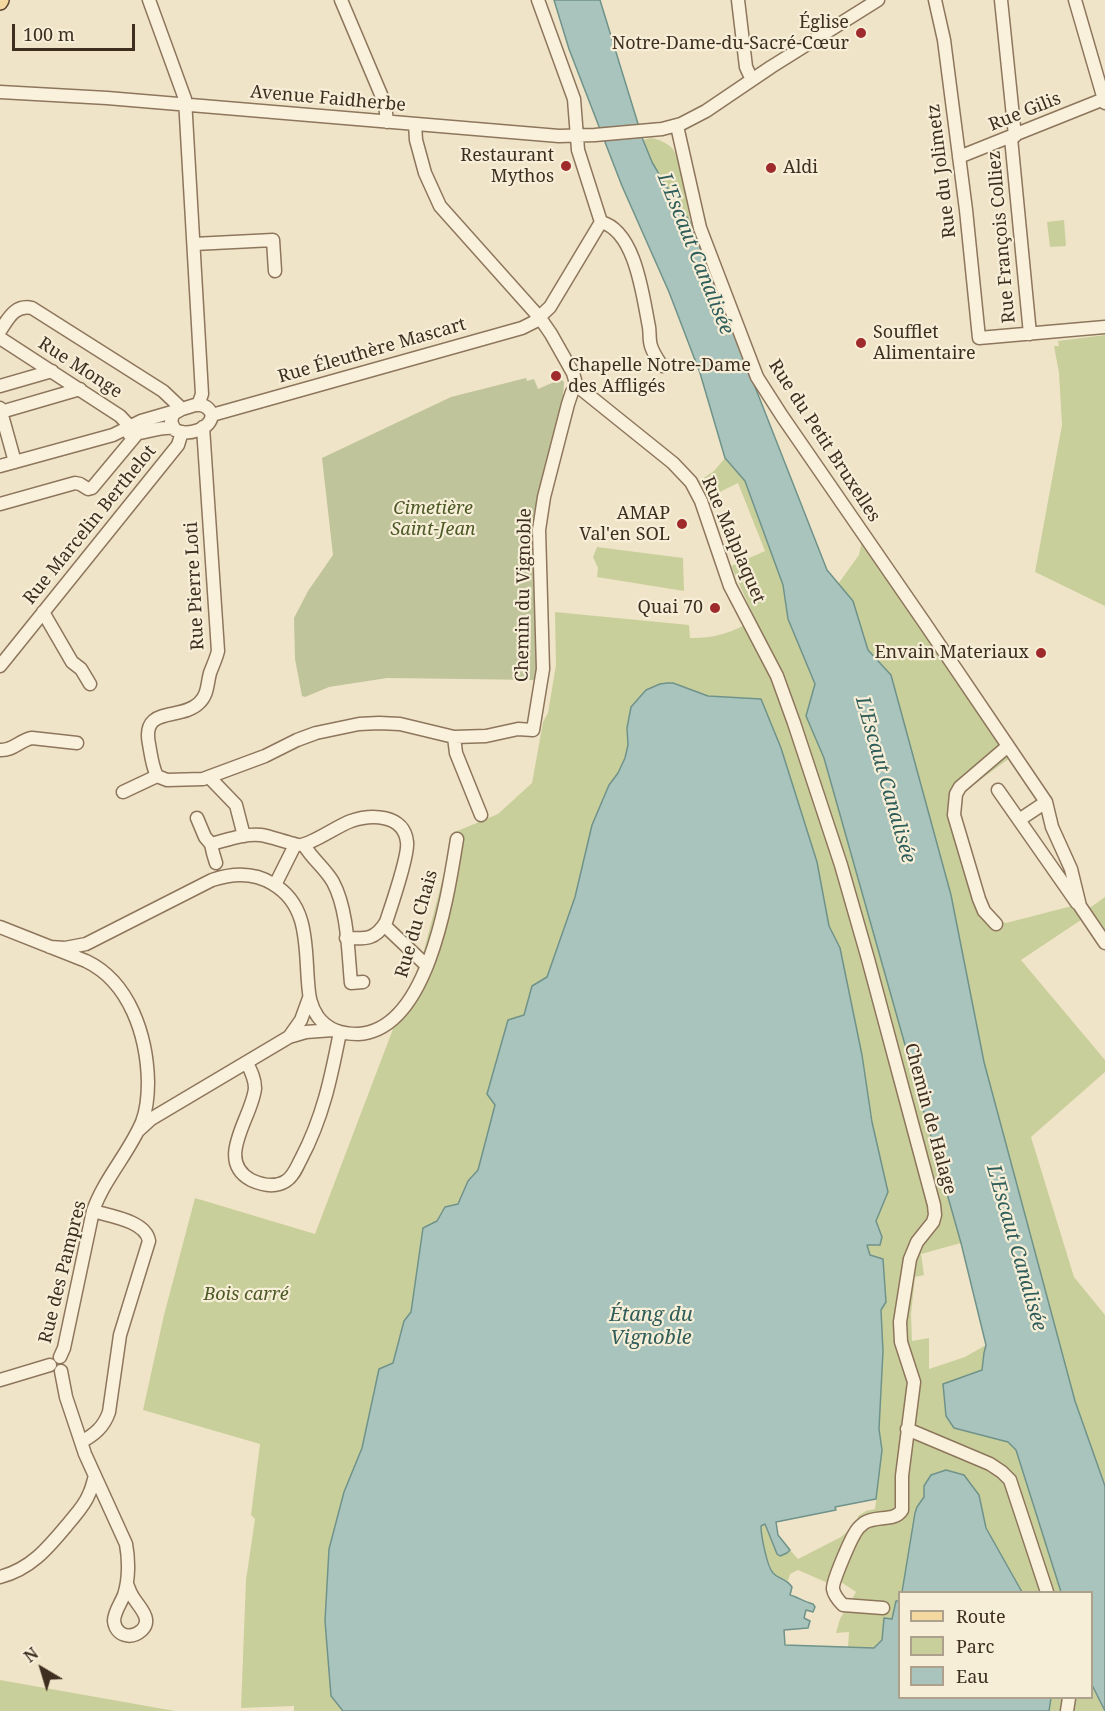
<!DOCTYPE html>
<meta charset="utf-8">
<style>
body{margin:0}
#map{position:relative;width:1105px;height:1711px;overflow:hidden;background:#f0e4c8;font-family:"Noto Serif",serif}
canvas{display:block}
.legend{position:absolute;left:898px;top:1591px;width:195px;height:108px;box-sizing:border-box;background:#f7eed8;border:2px solid #ada18e;margin:0;padding:8px 10px;list-style:none;font-size:18px;color:#3d2e20}
.legend li{display:flex;align-items:center;gap:12px;height:30px}
.legend b{width:30px;border:2px solid #ada18e}
.north{position:absolute;left:12px;top:1639px;width:60px;height:60px;-webkit-text-stroke:4px #f7eed8;paint-order:stroke;rotate:322deg;font-size:16px;font-weight:700;line-height:24px;text-align:center;color:#3d2e20}
.north::after{content:'';display:block;margin:auto;width:21px;height:27px;background:#3d2e20;clip-path:polygon(50% 0,100% 100%,50% 72%,0 100%)}
.scale{position:absolute;left:12px;top:24px;width:123px;height:27px;box-sizing:border-box;border:3px solid #3d2e20;border-top:0;padding-left:8px;font-size:18px;line-height:21px;white-space:nowrap;color:#3d2e20;-webkit-text-stroke:4px #f7eed8;paint-order:stroke}
</style>
<div id="map">
<canvas width="1105" height="1711"></canvas>
<ul class="legend">
<li><b style="height:8px;background:#f3d9a0"></b>Route</li>
<li><b style="height:16px;background:#c9cf9b"></b>Parc</li>
<li><b style="height:16px;background:#a9c4bc"></b>Eau</li>
</ul>
<div class="north">N</div>
<div class="scale">100 m</div>
</div>
<script>
const ctx = document.querySelector('canvas').getContext('2d');
ctx.lineJoin = 'round';
function fill(path, color) { ctx.fillStyle = color; ctx.fill(path, 'evenodd'); }
function trace(path, color, width, dash) { ctx.strokeStyle = color; ctx.lineWidth = width; ctx.lineCap = dash ? 'butt' : 'round'; ctx.setLineDash(dash || []); ctx.stroke(path); }
function label(font, color, halo, rows, align = 'center') {
  ctx.font = font + ' "Noto Serif",serif'; ctx.lineWidth = 4.5; ctx.setLineDash([]); ctx.textBaseline = 'middle'; ctx.strokeStyle = halo; ctx.fillStyle = color; for (const [text, x, y, turn = 0] of rows) {
    ctx.save(); ctx.translate(x, y); ctx.rotate((+turn || 0) * Math.PI / 180); ctx.textAlign = isNaN(turn) ? turn : align; if (halo) ctx.strokeText(text, 0, 0); ctx.fillText(text, 0, 0); ctx.restore();
  }
}
const green = new Path2D(`
 M651 138C658 139 666 142 672 148 681 158 688 207 690 222L663 181 652 162 643 140Z
 M1064 220 1066 246 1050 247 1047 222Z
 M1105 335V606L1035 572 1062 425 1059 373 1054 346H1059L1058 341Z
 M725 458 745 481 783 585 788 619 815 684 806 716 824 758 961 1243 921 1254 924 1275 915 1277 911 1314 912 1341 929 1338V1369L965 1357 986 1345 984 1353 983 1370 954 1428 1008 1442 1016 1450 1061 1592H1022L986 1528 979 1495 924 1497 917 1507 902 1592H900L899 1601H896L892 1619H884L882 1640 874 1648 848 1647 849 1632 836 1633 840 1619 856 1592 832 1576 828 1583 798 1570 790 1574 788 1581 773 1573 765 1552 761 1529 763 1524H765L767 1531 777 1554 787 1553 790 1550 798 1559 841 1537 857 1523 858 1516 866 1511 875 1509 882 1450 879 1429 883 1351 881 1310 867 1245 882 1237 876 1221 885 1200 862 1055 840 948 829 927 817 862 781 748 761 699 708 696 673 683 660 684 627 728 628 745 625 758 618 773 609 785 592 825 575 897 564 931 547 978 532 986 525 1015 508 1020 487 1094 495 1105 478 1170 468 1181 458 1204 445 1207 437 1221 423 1228 411 1312 404 1321 393 1363 374 1389 362 1448 344 1492 329 1549 325 1621 331 1696 343 1711H294V1706L241 1708 246 1580 255 1519 251 1515 260 1444 143 1410 164 1315 195 1198 315 1234 393 1029 419 969 455 832 498 814 532 783 543 722 548 713 556 665 555 612 689 625 690 638C716 638 732 633 755 619L731 566 765 551 738 483 710 497 699 481 714 471Z
 M862 541 1011 757 964 792 959 819 981 895 997 919 1006 923 1072 906 1081 920 1021 960 1105 1060V1072L1031 1137 1074 1277 1105 1315V1486L1075 1401 984 1062 951 895 891 676 868 650 853 601 838 584 859 555Z
 M597 547 683 558 684 591 597 577 598 568 593 557Z
 M1105 897V933L1088 909Z
 M0 1680 175 1711H0Z
 M1092 1685 1104 1711H1049L1051 1698H1092Z`);
const cemetery = new Path2D(`
 M526 378 527 381 534 379 538 389 561 379 564 382 563 397 537 501 536 571 539 680 387 678 329 687 305 697 302 696 295 659 294 618 308 591 333 555 322 458 451 397Z`);
const water = new Path2D(`
 M554 0H600L643 140 652 162 663 181 690 222 719 296 714 299 720 315 726 313 827 570 853 601 868 650 891 675 951 895 984 1062 1075 1401 1105 1486V1711L1092 1685V1592H1061L1016 1450 1008 1442 954 1428 946 1416 943 1384 982 1370 984 1353 986 1345 961 1243 824 758 806 716 815 684 788 619 783 585 745 481 725 458 700 373 669 292 622 186 569 49Z
 M667 683H673L708 696 761 699 781 748 817 862 829 926 840 948 862 1055 872 1122 888 1192 876 1221 882 1237 880 1245H867L870 1255 883 1259 886 1302 881 1310 883 1351 879 1429 882 1450 876 1499 835 1507 836 1510 776 1522 778 1535 790 1550 787 1553 780 1556 777 1554 765 1524 761 1526C761 1536 767 1566 773 1573 778 1579 786 1578 792 1587L790 1595C798 1597 804 1602 813 1604L815 1607 813 1612 806 1610 804 1618 810 1621 808 1628 784 1630 785 1645 874 1648 882 1640 884 1618 892 1619 896 1601H899L900 1698H1051L1049 1711H343L331 1696 325 1621 329 1549 344 1492 362 1448 379 1369 393 1363 404 1321 411 1312 423 1228 437 1221 445 1207 458 1204 468 1181 478 1170 495 1105 487 1094 508 1020 524 1015 532 986 547 977 575 897 592 825 609 785 618 773 625 758 628 745 627 728 631 707 646 690 660 684Z
 M946 1470 964 1475 979 1495 986 1528 1022 1592H902L915 1513 917 1507 924 1497V1486L931 1475Z`);
const minor = new Path2D(`
 M149 0 185 99 202 394 198 405
 M341 0 385 104 387 122
 M738 0 746 67 752 80
 M935 0 944 40 966 210 979 338 1105 327
 M1001 0 1015 136
 M1075 0 1105 103
 M0 92 107 98 559 136 595 135 662 129 681 124 706 111 771 67 878 0
 M415 124 416 140 425 173 440 206 540 318 551 334 573 373 575 380
 M677 126 700 228 757 377 782 416 924 622 1046 802 1052 827 1071 869 1080 906 1105 943
 M1011 138 1030 334
 M959 157 1104 99
 M601 222C636 231 643 298 649 327 650 333 649 340 651 346 653 353 658 360 662 366
 M194 244 273 240 275 271
 M0 331C8 319 15 304 32 308L163 391 182 409
 M0 338 120 416 137 434 92 488 88 489 80 484 75 483 0 504
 M0 386 52 371
 M581 389 673 463 691 482 701 501 730 586 777 676 794 723 841 865 868 959 934 1205 935 1215 933 1222 917 1242 910 1259 900 1322 901 1342 914 1382 902 1476V1510C895 1522 876 1515 864 1523 860 1526 857 1529 855 1533 850 1541 832 1582 833 1589 834 1595 839 1601 843 1605L883 1608
 M195 405C203 404 209 407 212 415 210 430 188 436 175 430L171 422 173 414 182 409Z
 M0 408 15 462
 M1 412 80 389
 M212 415 522 328 534 322 550 307 601 222 578 150 574 99 538 0
 M203 427 218 651C216 659 213 665 210 673 207 684 208 695 199 703 181 721 141 705 149 744 151 755 152 766 157 776L167 780 203 779 265 756 297 740 316 733 359 724 379 723 400 724 454 737 456 753 481 815
 M129 434C144 434 159 426 174 428
 M0 466 113 435 141 421 179 410
 M43 612 72 662 81 669 90 684
 M0 666 178 445 182 432
 M454 737 486 736 518 729 533 730 543 669 539 530 544 497 568 404 572 392
 M0 750C13 751 20 740 32 738L77 743
 M209 777 236 805 244 836
 M998 790 1077 903
 M123 792 157 776
 M197 818 205 837 211 844 213 853 216 863
 M1019 820 1046 802
 M211 844C227 840 245 833 261 835 270 836 296 846 301 845 314 843 337 826 351 821 371 814 404 814 407 842 409 855 391 907 386 922 375 940 366 939 346 938
 M304 845C312 859 325 868 333 882 348 910 348 952 351 983L363 982
 M275 885 295 845
 M996 924 984 911 979 899 954 815 956 794 960 787 1008 746
 M384 925 427 966
 M0 927 86 961C130 982 147 1036 148 1082 148 1096 147 1109 142 1122 129 1153 104 1179 93 1211L64 1348 60 1357
 M50 947 65 948 86 944 212 880C233 873 254 872 273 884 309 905 305 946 308 982 309 996 310 1005 318 1017 328 1030 341 1034 358 1034 429 1030 448 894 457 839
 M289 1037 301 1020 309 998
 M247 1063C251 1071 255 1079 255 1088 253 1116 214 1160 251 1180 262 1185 275 1188 286 1181 294 1176 297 1166 301 1159 323 1117 331 1078 340 1032
 M139 1130 151 1119 289 1037 306 1032 333 1030
 M61 1371 66 1397 85 1454 126 1544C129 1560 129 1580 124 1595 121 1603 114 1612 114 1621 116 1636 131 1640 142 1630 153 1619 139 1607 133 1597 130 1593 129 1589 127 1584
 M0 1380 50 1365
 M907 1429 990 1464 1002 1472 1010 1480 1047 1592
 M81 1442C94 1435 104 1427 109 1412L120 1335 149 1241C146 1221 110 1216 93 1211
 M0 1577C31 1569 48 1548 68 1524 76 1514 85 1505 89 1494 92 1488 93 1482 95 1476
 M1067 1711 1069 1698`);
const major = new Path2D(`
 M0 2 1 0`);
const markers = [
 [861,33,6,"#9e2a2b"],
 [566,166,6,"#9e2a2b"],
 [771,168,6,"#9e2a2b"],
 [861,343,6,"#9e2a2b"],
 [556,376,6,"#9e2a2b"],
 [682,524,6,"#9e2a2b"],
 [715,608,6,"#9e2a2b"],
 [1041,653,6,"#9e2a2b"]
];
const poiNames = [
 ["Église",849,23],
 ["Notre-Dame-du-Sacré-Cœur",849,44],
 ["Restaurant",554,156],
 ["Mythos",554,177],
 ["Aldi",783,168,"left"],
 ["Soufflet",873,333,"left"],
 ["Alimentaire",873,354,"left"],
 ["Chapelle Notre-Dame",568,366,"left"],
 ["des Affligés",568,387,"left"],
 ["AMAP",670,514],
 ["Val'en SOL",670,535],
 ["Quai 70",703,608],
 ["Envain Materiaux",1029,653]
];
const streetNames = [
 ["Avenue Faidherbe",328,99,5],
 ["Rue Gilis",1025,112,-22],
 ["Rue du Jolimetz",942,171,-97],
 ["Rue François Colliez",1002,237,-95],
 ["Rue Éleuthère Mascart",372,351,-16],
 ["Rue Monge",80,368,33],
 ["Rue du Petit Bruxelles",824,441,57],
 ["Rue Marcelin Berthelot",90,525,-51],
 ["Rue Malplaquet",733,540,67],
 ["Rue Pierre Loti",195,586,-93],
 ["Chemin du Vignoble",524,595,-89],
 ["Rue du Chais",417,924,-74],
 ["Chemin de Halage",930,1119,75],
 ["Rue des Pampres",63,1272,-76]
];
const parkNames = [
 ["Cimetière",433,509],
 ["Saint-Jean",433,530],
 ["Bois carré",246,1295]
];
const waterNames = [
 ["L'Escaut Canalisée",695,254,68],
 ["L'Escaut Canalisée",885,780,74],
 ["L'Escaut Canalisée",1016,1248,74],
 ["Étang du",651,1315],
 ["Vignoble",651,1338]
];
fill(green, '#c9cf9b');
fill(cemetery, '#bfc49a');
fill(water, '#a9c4bc');
trace(water, '#6f938a', 1.5);
trace(minor, '#8d765c', 15);
trace(major, '#5b4430', 18);
trace(minor, '#faf1dc', 12);
trace(major, '#f3d9a0', 15);
for (const [x, y, r, color] of markers) { const dot = new Path2D(); dot.arc(x, y, r, 0, 2 * Math.PI); ctx.fillStyle = color; ctx.fill(dot); trace(dot, '#f7eed8', 2); }
label('18px', '#3d2e20', '#f7eed8', poiNames, 'right');
label('18px', '#3d2e20', '#f7eed8', streetNames);
label('italic 18px', '#4d5a26', '#f7eed8', parkNames);
label('italic 20px', '#2f5d5a', '#f7eed8', waterNames);
</script>
